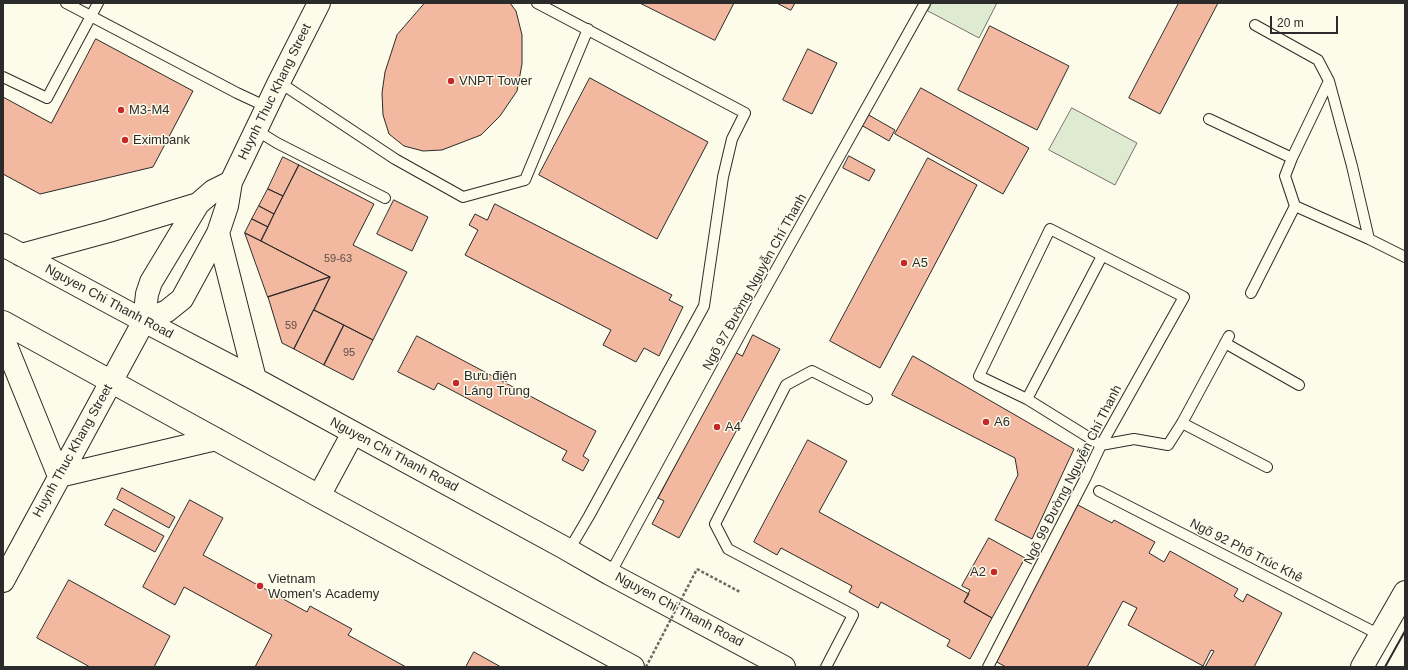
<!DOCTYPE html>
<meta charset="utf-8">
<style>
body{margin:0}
#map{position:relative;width:1408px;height:670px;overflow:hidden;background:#fdfbea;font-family:Helvetica,sans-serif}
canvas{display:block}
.frame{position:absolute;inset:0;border:4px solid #2b2b2b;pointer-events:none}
.scale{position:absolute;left:1270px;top:16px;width:68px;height:18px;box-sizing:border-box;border:2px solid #2b2b2b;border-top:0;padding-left:5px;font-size:12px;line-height:14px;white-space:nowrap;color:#2b2b2b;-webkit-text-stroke:3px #fdfbea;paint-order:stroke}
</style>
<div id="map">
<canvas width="1408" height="670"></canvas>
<div class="frame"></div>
<div class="scale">20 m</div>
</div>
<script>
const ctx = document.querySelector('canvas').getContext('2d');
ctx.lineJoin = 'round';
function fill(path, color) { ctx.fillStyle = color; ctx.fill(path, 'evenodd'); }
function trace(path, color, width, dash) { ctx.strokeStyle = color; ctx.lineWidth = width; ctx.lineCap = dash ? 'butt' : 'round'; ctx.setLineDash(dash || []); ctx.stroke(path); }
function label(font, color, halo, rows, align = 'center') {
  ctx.font = font + ' Helvetica,sans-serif'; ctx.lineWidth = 3; ctx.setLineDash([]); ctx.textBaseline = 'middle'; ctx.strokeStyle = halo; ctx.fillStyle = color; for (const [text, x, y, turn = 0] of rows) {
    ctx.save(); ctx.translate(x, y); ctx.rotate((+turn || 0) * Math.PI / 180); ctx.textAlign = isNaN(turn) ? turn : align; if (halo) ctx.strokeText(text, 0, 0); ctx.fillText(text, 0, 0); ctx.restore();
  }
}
const green = new Path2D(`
 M932 3H997L979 38 928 11Z
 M1072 108 1137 143 1115 185 1049 150Z`);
const building = new Path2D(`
 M425 3H510L516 11 522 35V64L517 91 500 116 481 135 442 150 423 151 404 146 389 134 383 115 382 93 385 72 397 35Z
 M640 3H734L715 40Z
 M777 3H795L791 10Z
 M1179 3H1218L1160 114 1129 98Z
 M990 26 1069 66 1037 130 958 90Z
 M96 39 193 91 153 167 40 194 3 174V97L51 123Z
 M808 49 837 63 812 114 783 100Z
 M590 78 708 142 657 239 539 175Z
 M921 88 1029 148 1003 194 895 134Z
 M867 114 895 130 889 141 861 125Z
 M849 156 875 170 869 181 843 168Z
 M283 157 299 165 283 196 268 189Z
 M928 158 977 185 880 368 830 341Z
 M299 165 374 204 353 245 407 272 373 340 314 310 330 277 261 241Z
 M268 189 283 196 274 214 259 206Z
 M394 200 428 217 412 251 377 234Z
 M495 204 672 295 669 300 683 307 659 356 644 348 636 362 603 345 611 330 465 255 478 230 469 225 475 214 487 220Z
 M259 206 274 214 268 227 252 219Z
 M252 219 268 227 261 241 245 233Z
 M245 233 261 241 330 277 268 297Z
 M330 277 294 349 282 343 268 297Z
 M314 310 344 325 324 365 294 349Z
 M344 325 373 340 353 380 324 365Z
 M753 335 780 349 679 538 652 524 664 501 658 498 735 352 742 356Z
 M417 336 596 431 583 456 589 460 583 471 562 460 567 451 438 383 434 390 398 372Z
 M913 356 1074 449 1032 539 995 520 1018 475 1015 458 892 395Z
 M808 440 847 461 819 512 969 594 964 602 992 618 970 659 947 646 950 640 881 602 878 608 849 592 852 586 781 548 777 555 754 542Z
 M122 488 175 517 169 528 117 499Z
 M190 500 223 518 203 555 307 612 310 606 352 629 348 635 406 667H255L272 635 184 587 175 605 143 587Z
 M1078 505 1112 523 1114 520 1155 542 1149 553 1164 562 1170 551 1238 589 1234 596 1243 602 1247 594 1282 613 1254 667H1205L1214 651 1211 650 1203 666 1128 625 1137 608 1123 601 1087 667H1006L995 661Z
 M114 509 164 536 155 552 105 525Z
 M989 538 1025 558 992 618 964 602 970 590 962 586Z
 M69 580 170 636 154 667H90L37 638Z
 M474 652 501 667H466Z`);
const path = new Path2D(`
 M697 569 740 592`);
const service = new Path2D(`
 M66 3 237 93 267 107
 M537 3 745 113 732 139 723 177 704 306 589 516 569 550
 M1255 25 1318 60 1329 81 1352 166 1369 239 1405 257
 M3 77 47 98 98 3
 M1329 81 1292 158 1285 176 1295 206 1369 239
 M279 82 395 159 463 197 525 180 588 29
 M1209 119 1292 158
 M256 130 277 143 385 198
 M1251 293 1295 206
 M1225 343 1299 385
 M1027 399 1102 256
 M1182 423 1267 467
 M1099 491 1380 635
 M610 574 753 311 925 3
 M826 667 853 615 728 549 715 524 786 385 812 371 867 399
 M988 667 1085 479 1101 445 1184 297 1050 229 979 376 1027 399 1101 445 1134 439 1168 445 1182 423 1229 336`);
const tertiary = new Path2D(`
 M1362 667 1405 592`);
const primary = new Path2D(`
 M218 233 255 379
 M3 245 144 321 255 379 563 547 610 574 784 667
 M21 255 109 231 198 204
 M144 321 167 311 182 299 218 233 227 206 231 182 279 82 319 3
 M3 322 319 496 633 667
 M3 338 59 476
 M59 476 216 439
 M319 496 353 433
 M3 581 144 321 147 294 151 282 198 204 213 191 231 182`);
const pathBridge = new Path2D(`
 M646 667 697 569`);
const wall = new Path2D(`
 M1385 667 1405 631`);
const markers = [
 [451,81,4,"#c62828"],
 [121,110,4,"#c62828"],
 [125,140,4,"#c62828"],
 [904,263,4,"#c62828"],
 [456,383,4,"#c62828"],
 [986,422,4,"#c62828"],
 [717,427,4,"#c62828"],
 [994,572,4,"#c62828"],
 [260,586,4,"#c62828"]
];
const numberNames = [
 ["59-63",338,259],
 ["59",291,326],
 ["95",349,353]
];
const poiNames = [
 ["VNPT Tower",459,81],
 ["M3-M4",129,110],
 ["Eximbank",133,140],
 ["A5",912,263],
 ["Bưu điện",464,376],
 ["Láng Trung",464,391],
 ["A6",994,422],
 ["A4",725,427],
 ["A2",986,572,"right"],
 ["Vietnam",268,579],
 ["Women's Academy",268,594]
];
const streetNames = [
 ["Huynh Thuc Khang Street",275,92,-64],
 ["Ngõ 97 Đường Nguyễn Chí Thanh",755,282,-61],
 ["Nguyen Chi Thanh Road",109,302,28],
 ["Huynh Thuc Khang Street",73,451,-61],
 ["Nguyen Chi Thanh Road",394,455,28],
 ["Ngõ 99 Đường Nguyễn Chí Thanh",1073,475,-63],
 ["Ngõ 92 Phố Trúc Khê",1246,551,27],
 ["Nguyen Chi Thanh Road",679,610,28]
];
fill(green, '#deebd1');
trace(green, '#74746e', 1);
fill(building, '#f2b8a0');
trace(building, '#2b2b2b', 1);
trace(service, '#2b2b2b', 12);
trace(tertiary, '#2b2b2b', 24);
trace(primary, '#2b2b2b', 24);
trace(path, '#6a6964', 2.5, [3, 2]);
trace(service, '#fdfbea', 10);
trace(tertiary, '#fdfbea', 22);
trace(primary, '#fdfbea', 22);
trace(pathBridge, '#6a6964', 2.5, [3, 2]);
trace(wall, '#2b2b2b', 2);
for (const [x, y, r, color] of markers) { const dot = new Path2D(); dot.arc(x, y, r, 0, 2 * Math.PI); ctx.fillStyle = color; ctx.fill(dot); trace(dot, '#fdfbea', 1.5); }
label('11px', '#5d4e48', null, numberNames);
label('13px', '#2b2b2b', '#fdfbea', poiNames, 'left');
label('13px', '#2b2b2b', '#fdfbea', streetNames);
</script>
